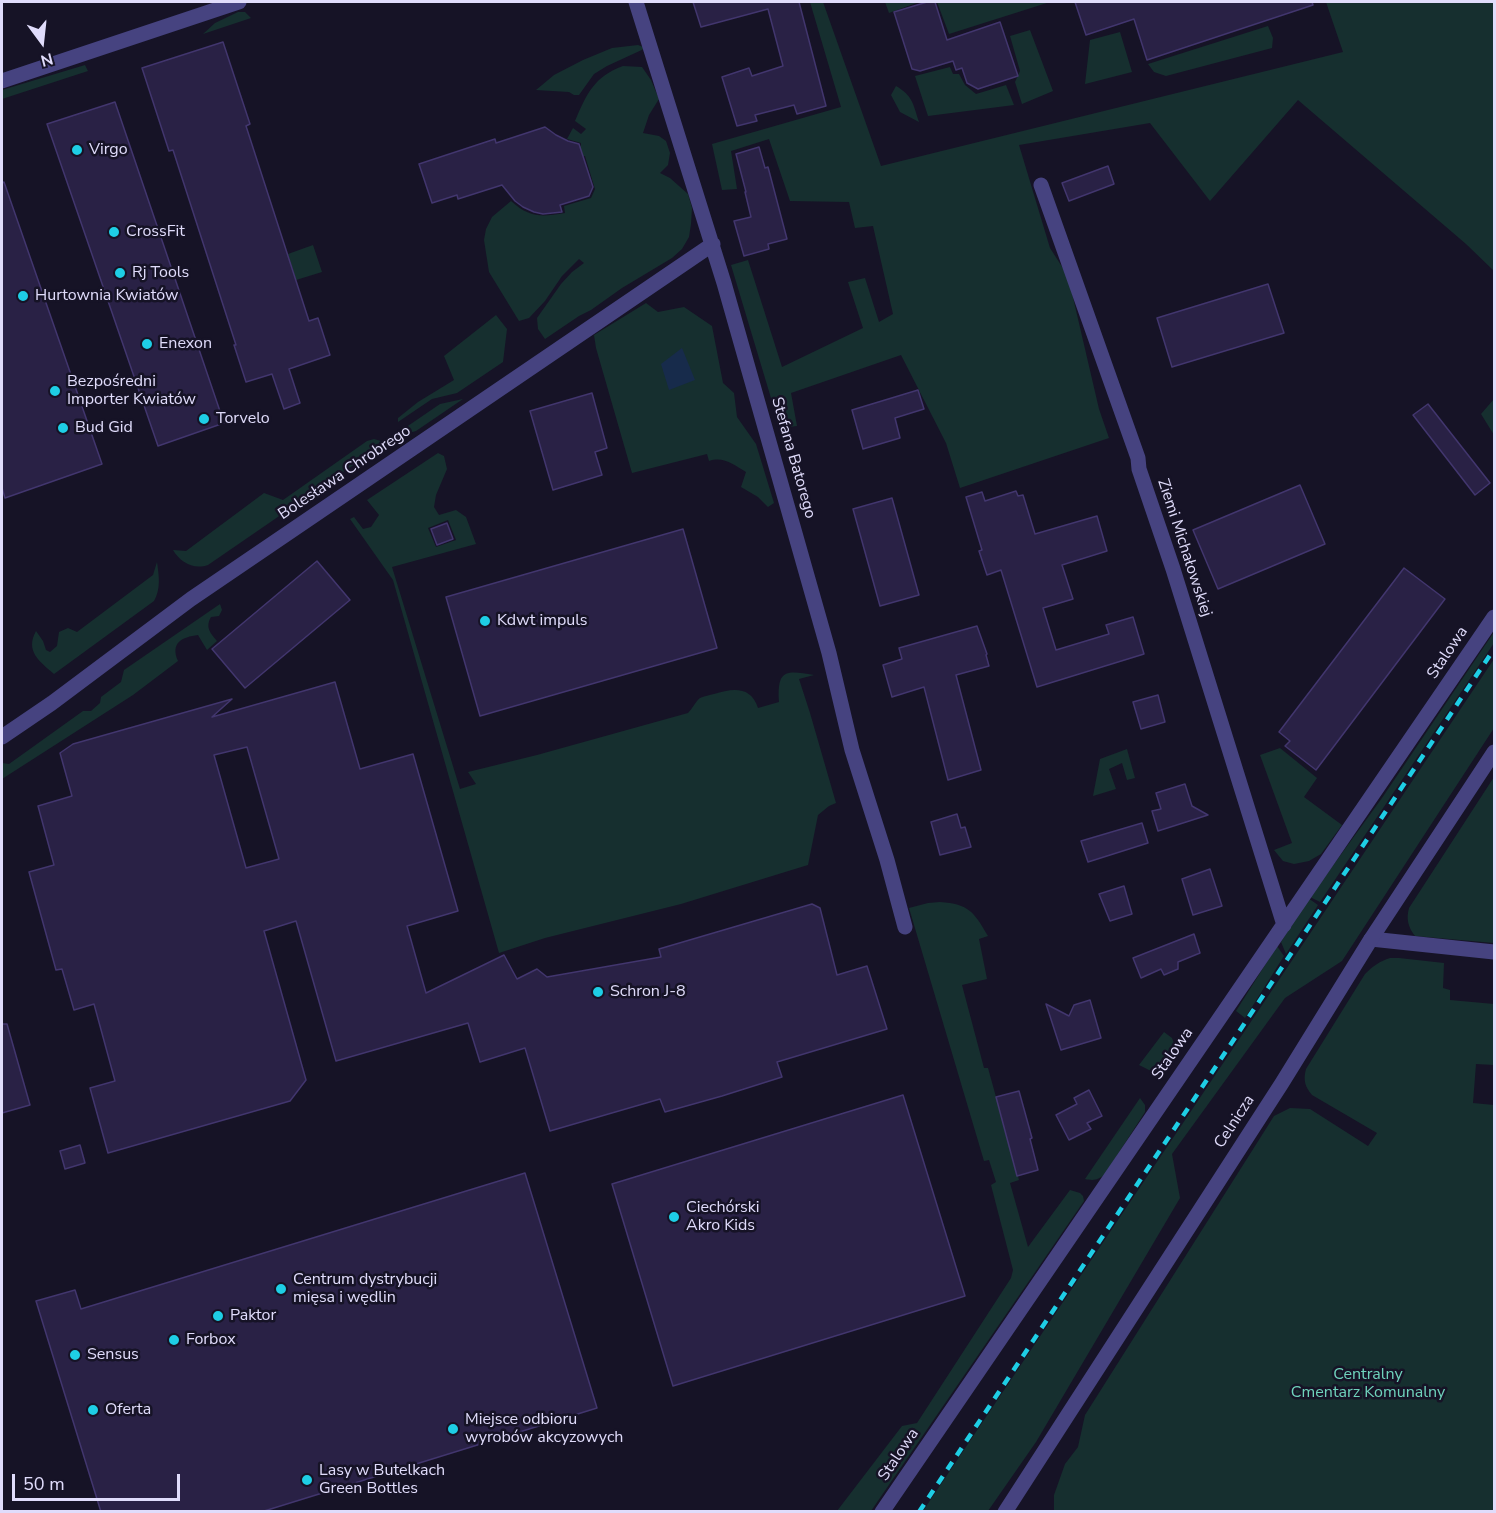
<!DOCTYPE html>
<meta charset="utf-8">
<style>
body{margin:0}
#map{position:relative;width:1496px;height:1513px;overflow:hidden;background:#161326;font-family:"Nunito Sans",sans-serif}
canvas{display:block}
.frame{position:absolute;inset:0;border:3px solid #e0dcfb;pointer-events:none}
.north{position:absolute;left:12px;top:12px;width:60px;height:60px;-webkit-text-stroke:4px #161326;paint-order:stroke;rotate:165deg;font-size:16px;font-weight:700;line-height:24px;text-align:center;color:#e0dcfb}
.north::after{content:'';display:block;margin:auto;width:21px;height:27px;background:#e0dcfb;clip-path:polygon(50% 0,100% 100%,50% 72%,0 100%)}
.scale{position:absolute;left:12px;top:1474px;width:168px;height:27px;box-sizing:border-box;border:3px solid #e0dcfb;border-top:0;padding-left:8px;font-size:18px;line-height:21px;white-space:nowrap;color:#e0dcfb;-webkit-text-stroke:4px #161326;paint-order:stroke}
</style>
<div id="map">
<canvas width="1496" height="1513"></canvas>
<div class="frame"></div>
<div class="north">N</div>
<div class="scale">50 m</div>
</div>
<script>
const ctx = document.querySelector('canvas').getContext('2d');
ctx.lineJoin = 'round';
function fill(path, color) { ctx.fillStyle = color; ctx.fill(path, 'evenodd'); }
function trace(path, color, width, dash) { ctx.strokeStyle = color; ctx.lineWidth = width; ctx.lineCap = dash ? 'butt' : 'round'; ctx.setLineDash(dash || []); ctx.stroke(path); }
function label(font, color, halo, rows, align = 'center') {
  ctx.font = font + ' "Nunito Sans",sans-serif'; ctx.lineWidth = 5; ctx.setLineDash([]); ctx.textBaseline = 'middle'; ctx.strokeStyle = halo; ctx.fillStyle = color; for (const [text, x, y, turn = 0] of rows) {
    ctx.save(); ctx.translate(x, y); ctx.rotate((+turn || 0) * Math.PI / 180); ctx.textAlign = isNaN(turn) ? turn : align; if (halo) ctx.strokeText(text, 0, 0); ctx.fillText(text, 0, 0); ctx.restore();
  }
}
const green = new Path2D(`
 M810 2H823L881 166 1343 52 1326 2H1494V271L1466 244 1298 100 1210 201 1150 123 1019 145 1050 248 1068 276 1099 409 1109 438 960 488 946 443 901 355 791 393 797 426 780 428 731 265 748 260 782 367 863 328 848 282 865 278 879 322 893 314 873 226 855 228 849 202 790 201 769 139 731 151 737 189 722 190 712 144 841 107Z
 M885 2H919L889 13Z
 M937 2H1050L949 34Z
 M238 12H245L251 18 203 34 215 23Z
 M1268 26 1273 38 1272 48 1166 76 1154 72 1148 64Z
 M1030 30 1053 91 1022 104 1015 82 1020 71 1010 36Z
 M1120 32 1132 72 1085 84 1090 40Z
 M638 45 646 48 607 66 594 74 579 95H574L569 92 536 90 554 75 583 60 612 48Z
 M85 65 88 71 2 99V90Z
 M623 66 642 67 651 80 659 99 649 115 643 133 659 136 666 141 670 153 668 165 660 173 670 178 688 194 692 208 691 224 689 237 682 249 672 258 622 288 591 310 579 316 545 339 538 329 537 318 561 284 572 272 584 263 579 259 562 276 545 301 529 318 519 321 489 272 484 240 486 229 492 217 511 201C530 218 541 217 565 213L564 206 591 198 595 189 585 156H582L579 147 581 146V143L567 139 573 128 581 134 586 129 575 121C587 93 594 77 623 66Z
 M950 67 953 74H959L965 85 976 94 1006 85 1014 105 928 116 915 76Z
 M896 86C913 96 913 104 919 122L900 112 891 95Z
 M313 245 322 272 296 280 288 254Z
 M646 303 658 312 684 307 712 326 723 383 734 393 737 417 756 444 774 503 768 507 758 497 741 487 746 472C734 465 724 456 709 461L707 454 632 473 596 348 594 335Z
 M496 315 507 329 503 362 457 393 432 399 398 422V418L418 402 454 380 444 356Z
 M463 399 416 431 409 433 402 430 440 404Z
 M1494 399V435L1481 414Z
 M374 439 381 441 384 444 208 565C193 570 180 562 173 550L186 551 264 493 283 500 367 441Z
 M438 453 444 456 447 469 436 495 434 507 439 515 456 510 466 517 476 544 392 567 460 789 476 784 468 772 537 755 688 713C692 709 696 701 700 698 704 696 710 695 714 694 733 688 751 686 758 708L779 702C777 670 785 670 814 675L799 679 810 713 836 803 829 806 818 815 808 865 681 904 545 938 499 953 393 580 350 519 354 517 363 529 371 527 379 515 367 500ZM448 520 456 540 436 547 428 528Z
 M157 562C159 576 161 589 154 601L54 674C39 661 25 651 36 631L43 641 46 650 50 652 57 646 59 632 68 628 77 632 153 575Z
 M220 604 222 610 219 616 211 617C205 627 210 633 217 641L207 650 198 635C182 637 170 643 178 661L133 695 2 779V763L9 764 83 711H91L100 703 101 697 121 682 124 670Z
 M1494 632V643L1320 902 1310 897 1382 798Z
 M1494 659V728L1342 961 1285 998 1172 1154 1180 1198 1036 1442 988 1511H923Z
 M1280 748 1317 778 1304 797 1342 825 1321 854 1309 861 1294 864 1283 861 1274 850 1292 843 1260 755Z
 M1127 749 1135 778 1127 780 1122 763 1109 769 1116 789 1093 796 1100 759Z
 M1494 777V943L1415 936C1408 927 1406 919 1409 908Z
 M1308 898 1318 905 1286 954 1281 942Z
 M940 902C969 904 974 912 988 936L979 939 987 979 962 985 984 1068H988L1019 1180 1010 1183 1028 1247 1070 1190 1080 1193 1083 1196 1084 1201 871 1511H837L902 1426 917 1423 1011 1278 1013 1270 991 1185 996 1182 989 1160 984 1161 909 908 928 903Z
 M1277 946 1284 956 1245 1018 1236 1011Z
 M1390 958H1399L1444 963 1443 988 1450 990V1000L1494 1004V1065L1476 1064 1473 1103 1494 1105V1511H1054V1495L1065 1464 1078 1447 1085 1415 1274 1116 1290 1108 1310 1109 1368 1146 1377 1133 1312 1095C1305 1087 1303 1080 1306 1069L1365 974C1373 966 1380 961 1390 958Z
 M1164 1032 1172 1038 1175 1046C1170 1058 1164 1067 1151 1071L1139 1065Z
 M1140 1098 1145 1105V1112L1105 1174C1098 1180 1094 1181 1085 1179Z`);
const water = new Path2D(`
 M682 348 695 380 669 390 661 364Z`);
const building = new Path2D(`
 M693 2H799L826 106 797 114 794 105 755 115 757 121 737 126 722 77 749 68 752 76 783 66 768 9 701 27Z
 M927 2H935L947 40 1000 22 1018 76 978 89 967 83 962 68 956 70 953 61 920 71 912 69 894 12Z
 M1075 2H1312L1313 5 1147 60 1134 19 1086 35Z
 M223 42 250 124 246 126 309 321 318 318 330 355 289 369 300 403 284 409 272 374 246 382 234 345H236L173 150 169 151 142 68Z
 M115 102 224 423 158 446 47 124Z
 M545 127 556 135 568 141 579 144 593 187 589 196 560 205 562 212 543 214 534 212 523 207 515 201 502 185 458 199 457 195 432 203 419 164 495 139 496 143Z
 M759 147 765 168 768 167 787 239 768 244 769 249 744 256 734 221 751 217 745 192H746L736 154Z
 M1108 166 1114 184 1069 201 1062 183Z
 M4 182 102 464 5 498 2 488V183Z
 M1268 284 1284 333 1172 367 1157 318Z
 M918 390 924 409 895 418 900 438 863 449 852 410Z
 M592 393 607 448 595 452 602 475 553 490 530 411Z
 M1428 404 1490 483 1475 495 1413 415Z
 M1300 485 1325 544 1218 589 1193 530Z
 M1016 491 1018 496 1023 495 1035 534 1097 516 1107 551 1062 565 1073 599 1043 608 1056 650 1109 634 1106 625 1133 617 1144 654 1037 687 1001 570 987 575 979 551 982 550 966 497 982 492 985 501Z
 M892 498 919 595 880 606 853 509Z
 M447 523 453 539 437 545 431 529Z
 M683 529 717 648 480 716 446 597Z
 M317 561 350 600 245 688 212 649Z
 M1404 568 1445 599 1316 770 1285 746 1290 741 1279 732Z
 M977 626 987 654 986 655 989 666 956 675 981 770 948 780 924 687 892 697 883 665 902 659 899 648Z
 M335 682 360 769 413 754 458 911 407 926 426 993 504 955 517 979 537 969 547 977 661 957 659 949 812 904 820 908 837 975 867 966 887 1029 777 1062 782 1077 722 1096 665 1112 660 1099 550 1131 525 1048 480 1062 468 1023 336 1061 296 921 264 931 306 1080 290 1101 108 1153 90 1088 115 1081 94 1004 74 1010 62 969 56 970 29 872 54 865 38 806 72 796 60 753 73 744 232 699 212 717ZM247 747 279 859 246 868 214 755Z
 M1158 695 1165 722 1141 729 1133 702Z
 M1185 784 1192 806 1208 815 1158 831 1152 811 1161 809 1156 793Z
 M957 814 961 828 965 827 971 847 940 855 931 822Z
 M1142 823 1148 843 1088 862 1081 841Z
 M1210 869 1222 906 1193 915 1182 879Z
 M1124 886 1132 914 1110 921 1099 894Z
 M1194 934 1200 953 1178 962V969L1164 975 1161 969 1141 978 1133 958Z
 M1090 1000 1101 1038 1061 1050 1046 1004 1069 1016 1074 1005Z
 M2 1024H7L30 1105 2 1113Z
 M1089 1090 1102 1116 1087 1123 1091 1129 1069 1140 1056 1115 1077 1104 1074 1098Z
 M1019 1091 1032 1138 1030 1139 1038 1170 1017 1176 996 1097Z
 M903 1095 965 1296 673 1386 612 1184Z
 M80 1145 85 1163 65 1169 60 1151Z
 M525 1173 597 1408 261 1512H101L36 1301 75 1290 81 1309Z`);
const minor = new Path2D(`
 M636 2 724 283 829 653 852 750 887 860 905 927
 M2 81 239 2
 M1041 185 1138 458 1139 469 1173 569 1284 925
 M2 737 52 703 191 599 713 244
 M1371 939 1494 952
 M882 1512 1494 617`);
const tertiary = new Path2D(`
 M1005 1512 1282 1083 1371 939 1494 752`);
const rail = new Path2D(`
 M919 1512 1494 649`);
const markers = [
 [77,150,6,"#1ecee5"],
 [114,232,6,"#1ecee5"],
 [120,273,6,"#1ecee5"],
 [23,296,6,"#1ecee5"],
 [147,344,6,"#1ecee5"],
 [55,391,6,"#1ecee5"],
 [204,419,6,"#1ecee5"],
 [63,428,6,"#1ecee5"],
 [485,621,6,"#1ecee5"],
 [598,992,6,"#1ecee5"],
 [674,1217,6,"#1ecee5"],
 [281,1289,6,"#1ecee5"],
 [218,1316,6,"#1ecee5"],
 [174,1340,6,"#1ecee5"],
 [75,1355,6,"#1ecee5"],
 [93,1410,6,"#1ecee5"],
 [453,1429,6,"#1ecee5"],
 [307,1480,6,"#1ecee5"]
];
const poiNames = [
 ["Virgo",89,150],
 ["CrossFit",126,232],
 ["Rj Tools",132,273],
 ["Hurtownia Kwiatów",35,296],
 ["Enexon",159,344],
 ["Bezpośredni",67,382],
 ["Importer Kwiatów",67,400],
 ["Torvelo",216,419],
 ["Bud Gid",75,428],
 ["Kdwt impuls",497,621],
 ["Schron J-8",610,992],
 ["Ciechórski",686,1208],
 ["Akro Kids",686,1226],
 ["Centrum dystrybucji",293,1280],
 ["mięsa i wędlin",293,1298],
 ["Paktor",230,1316],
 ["Forbox",186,1340],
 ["Sensus",87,1355],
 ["Oferta",105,1410],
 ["Miejsce odbioru",465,1420],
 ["wyrobów akcyzowych",465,1438],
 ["Lasy w Butelkach",319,1471],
 ["Green Bottles",319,1489]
];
const streetNames = [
 ["Stefana Batorego",793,458,74],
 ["Bolesława Chrobrego",345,473,-34],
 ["Ziemi Michałowskiej",1184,548,72],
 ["Stalowa",1448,653,-56],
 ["Stalowa",1173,1054,-55],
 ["Celnicza",1235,1122,-57],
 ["Stalowa",899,1455,-56]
];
const parkNames = [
 ["Centralny",1368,1375],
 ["Cmentarz Komunalny",1368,1393]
];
fill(green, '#162f2f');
fill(water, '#172b4b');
fill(building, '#292145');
trace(building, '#42366e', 1.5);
trace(minor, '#464380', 15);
trace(tertiary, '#464380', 15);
trace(rail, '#1ecee5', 4.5, [9, 8]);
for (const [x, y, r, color] of markers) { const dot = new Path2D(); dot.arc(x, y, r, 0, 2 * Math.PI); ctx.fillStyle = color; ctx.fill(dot); trace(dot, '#161326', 2); }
label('16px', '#e0dcfb', '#161326', poiNames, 'left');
label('16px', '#e0dcfb', '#161326', streetNames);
label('16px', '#6fd3bc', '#161326', parkNames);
</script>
